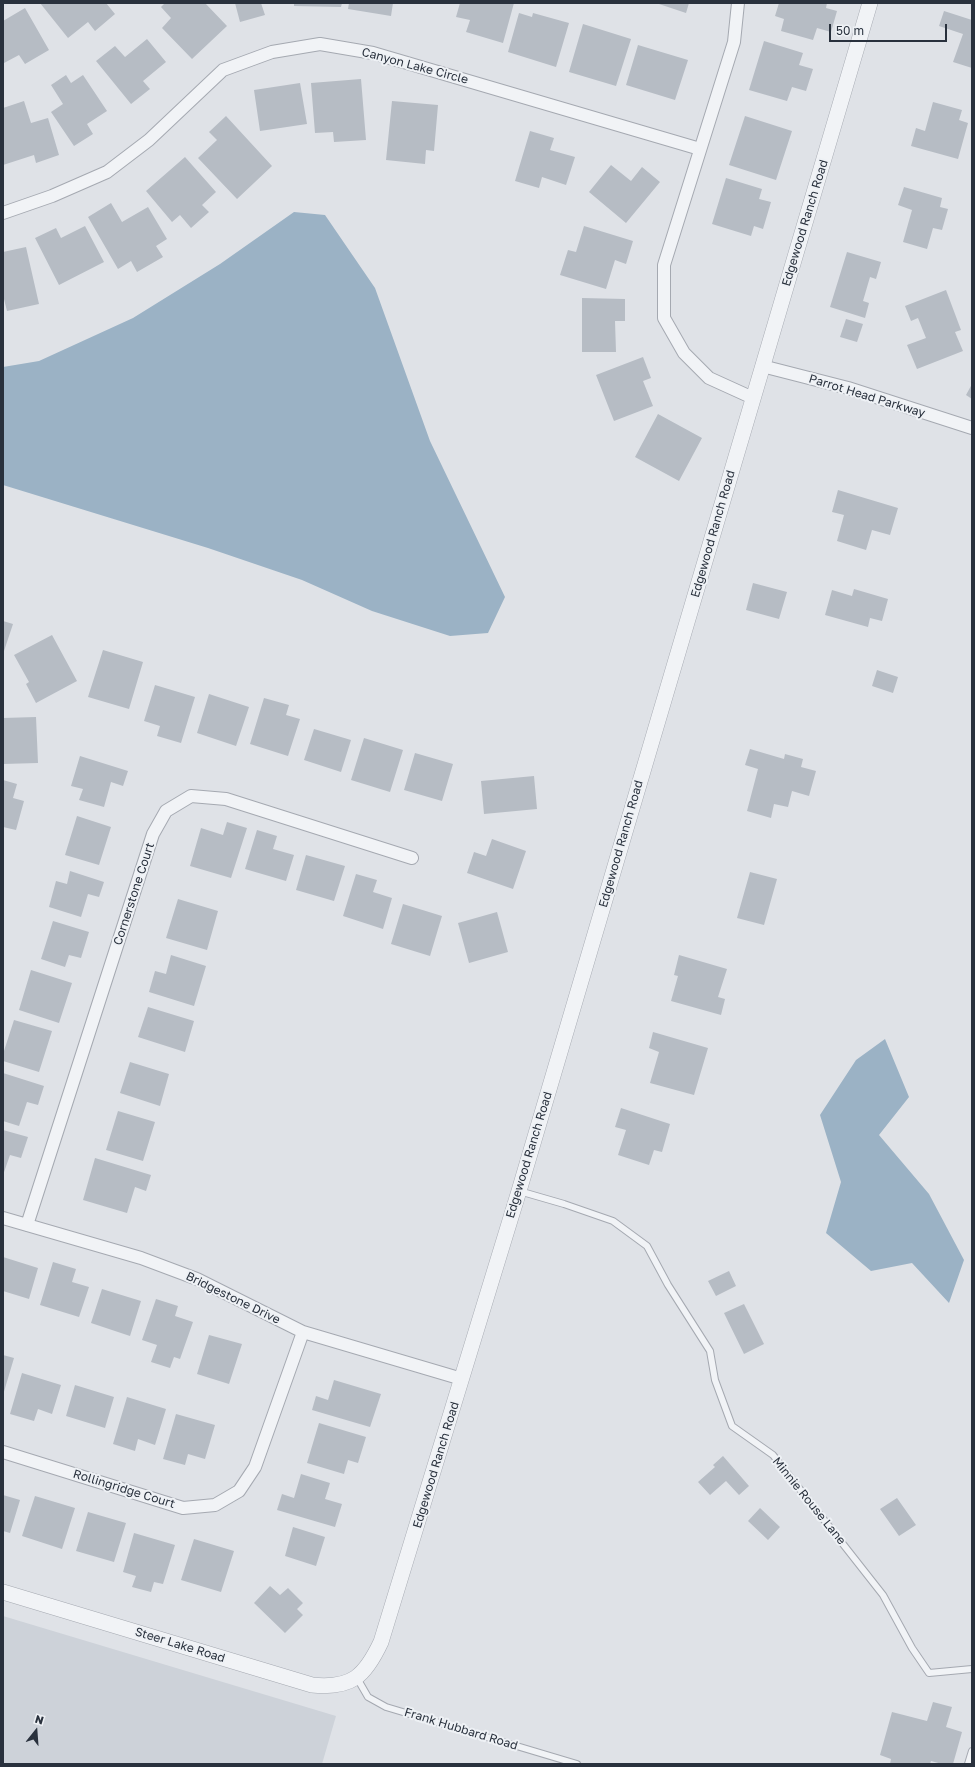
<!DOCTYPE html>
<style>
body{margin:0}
#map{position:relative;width:975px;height:1767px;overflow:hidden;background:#dfe2e7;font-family:"Golos Text",sans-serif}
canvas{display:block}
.frame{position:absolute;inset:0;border:4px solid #29313d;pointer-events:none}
.north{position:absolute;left:16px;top:1711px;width:40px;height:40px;-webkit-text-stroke:3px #eef1f5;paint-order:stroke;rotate:17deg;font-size:11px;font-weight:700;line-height:16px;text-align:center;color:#29313d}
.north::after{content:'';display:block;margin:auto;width:14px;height:18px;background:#29313d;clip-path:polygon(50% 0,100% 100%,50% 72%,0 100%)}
.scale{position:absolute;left:829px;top:24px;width:118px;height:18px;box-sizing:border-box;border:2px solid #29313d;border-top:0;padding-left:5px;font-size:12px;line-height:14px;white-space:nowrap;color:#29313d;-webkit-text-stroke:3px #eef1f5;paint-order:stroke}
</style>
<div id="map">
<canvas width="975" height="1767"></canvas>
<div class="frame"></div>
<div class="north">N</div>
<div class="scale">50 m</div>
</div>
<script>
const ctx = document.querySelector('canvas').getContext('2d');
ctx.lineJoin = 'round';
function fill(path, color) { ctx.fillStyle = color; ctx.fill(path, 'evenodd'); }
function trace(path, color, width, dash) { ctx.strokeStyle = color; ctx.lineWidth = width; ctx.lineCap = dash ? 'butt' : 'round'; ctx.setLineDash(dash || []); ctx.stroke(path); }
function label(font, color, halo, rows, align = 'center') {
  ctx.font = font + ' "Golos Text",sans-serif'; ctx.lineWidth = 4; ctx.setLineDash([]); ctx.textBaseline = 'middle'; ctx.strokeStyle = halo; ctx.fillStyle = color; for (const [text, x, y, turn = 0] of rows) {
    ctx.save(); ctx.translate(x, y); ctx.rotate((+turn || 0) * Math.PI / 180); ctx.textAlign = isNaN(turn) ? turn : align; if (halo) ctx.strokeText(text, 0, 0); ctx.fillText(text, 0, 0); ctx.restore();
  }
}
const built = new Path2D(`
 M3 1616 336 1716 322 1764H3Z`);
const water = new Path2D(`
 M294 212 325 215 375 288 430 441 505 597 488 633 450 636 372 611 302 580 208 548 3 485V367L39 361 133 318 220 264Z
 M885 1039 909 1097 879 1135 929 1194 964 1260 949 1303 912 1263 871 1271 826 1233 841 1182 820 1115 856 1060Z`);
const building = new Path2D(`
 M40 3H106L115 14 95 31 88 22 68 38Z
 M165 3H205L227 26 192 59 162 28 171 18 161 7Z
 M235 3H261L265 15 240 22Z
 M294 3H342L341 7 294 6Z
 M349 3H393L391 16 348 9Z
 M460 3H514L503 43 466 32 470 20 456 17Z
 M656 3H689L686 13Z
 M779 3H827L826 8 837 11 831 32 817 28 813 40 781 31 784 19 775 16Z
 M25 8 49 50 25 64 19 55 4 63 3 21Z
 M944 11 972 20V68L953 62 963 34 939 26Z
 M519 13 532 17 533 13 569 23 556 67 508 52Z
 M583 24 631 39 616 86 569 72Z
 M147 39 166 62 143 81 150 89 131 104 96 61 115 46 125 57Z
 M764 41 803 53 799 65 813 69 806 91 792 87 787 101 749 90Z
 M638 45 688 60 675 100 626 85Z
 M66 75 71 83 83 75 107 111 87 124 93 134 74 146 51 112 63 104 51 85Z
 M361 79 366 140 334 142 333 132 315 133 311 83Z
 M300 83 307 124 260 131 254 90Z
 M24 101 31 123 48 118 59 155 36 163 34 155 3 165V108Z
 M392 101 438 105 434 151 426 150 425 164 386 160Z
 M933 102 962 110 959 120 968 123 958 159 911 146 916 128 925 131Z
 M226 116 272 166 237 199 198 158 217 140 209 132Z
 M745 116 792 131 776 180 729 165Z
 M530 131 554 138 550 150 575 157 566 185 542 177 539 188 515 181Z
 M185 157 216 192 202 205 209 212 191 228 180 215 172 222 146 191Z
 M611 165 631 181 642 167 660 182 626 223 589 192Z
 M726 178 762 189 759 199 771 202 763 229 754 226 751 236 712 224Z
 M904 187 942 198 940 207 948 209 942 230 933 228 927 249 903 242 912 210 898 205Z
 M111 203 122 222 148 207 167 239 156 246 163 257 137 272 131 261 118 269 88 217Z
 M85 226 104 262 59 285 35 238 56 228 61 238Z
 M584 226 633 241 626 264 615 260 606 289 560 275 568 250 576 252Z
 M26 247 39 304 7 311 4 299H3V252Z
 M847 252 881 262 876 279 870 277 863 301 869 303 865 318 830 307Z
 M946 290 961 330 955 332 963 351 917 369 907 345 926 338 918 318 911 321 905 306Z
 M582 298 625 299V321H615L616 352H582Z
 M846 319 863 324 857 342 840 337Z
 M643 357 651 378 643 381 653 406 614 421 596 375Z
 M972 384V399L966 395Z
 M658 414 702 438 679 481 635 457Z
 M838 490 898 508 890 535 872 530 866 550 837 541 844 515 832 512Z
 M753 583 787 592 779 619 746 610Z
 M854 589 888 599 882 621 870 618 868 627 825 615 832 590 852 596Z
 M3 621 13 624 3 654Z
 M52 635 77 681 36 703 26 684 29 682 14 655Z
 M103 650 143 662 129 709 88 697Z
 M877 670 898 677 893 693 872 686Z
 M155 685 195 697 181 743 157 736 160 726 144 721Z
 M209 694 249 707 236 746 197 733Z
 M264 698 289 705 286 715 300 719 288 756 250 744Z
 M36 717 38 763 3 764V718Z
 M314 729 351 740 341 772 304 760Z
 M364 738 403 750 390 792 351 780Z
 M750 749 784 759 785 754 803 759 801 767 816 771 809 796 792 791 788 807 774 804 771 818 747 811 758 769 745 765Z
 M415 753 453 764 442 801 404 790Z
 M80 756 128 771 123 786 111 782 104 807 79 800 83 789 71 786Z
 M534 776 537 809 484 814 481 781Z
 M3 780 17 784 13 798 24 801 16 830 3 827Z
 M77 816 111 827 99 865 65 855Z
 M227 822 247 828 231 878 190 866 201 828 223 835Z
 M257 830 277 836 273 849 294 855 286 881 245 869Z
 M492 839 526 851 513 889 467 873 474 852 486 856Z
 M306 855 345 866 334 901 296 890Z
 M70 871 104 882 99 897 88 894 81 917 49 907 56 881 67 884Z
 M750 872 777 879 764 925 737 918Z
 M356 874 377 880 373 892 392 898 383 929 343 916Z
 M178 899 218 911 207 950 166 938Z
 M403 904 442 916 430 956 391 944Z
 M497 912 508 952 469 963 458 923Z
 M53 921 89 932 81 958 69 955 65 967 41 959Z
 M171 955 206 966 194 1006 149 992 155 971 166 974Z
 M679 955 727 969 718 997 725 999 721 1015 671 1001 678 976 674 975Z
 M31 970 72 983 59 1023 19 1010Z
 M148 1007 194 1021 185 1052 138 1037Z
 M14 1020 52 1031 39 1072 3 1061V1054Z
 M653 1032 708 1048 694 1095 650 1083 659 1052 649 1048Z
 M130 1062 169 1074 160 1106 120 1093Z
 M3 1073 44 1086 38 1105 27 1102 19 1126 3 1121Z
 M621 1108 670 1124 662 1152 654 1150 649 1165 618 1155 626 1130 615 1127Z
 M118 1111 155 1122 143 1161 106 1150Z
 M3 1130 28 1137 21 1158 10 1155 3 1175Z
 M95 1158 151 1175 146 1191 135 1187 127 1213 83 1200Z
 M3 1257 38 1268 29 1299 3 1291Z
 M53 1262 76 1269 72 1282 89 1287 79 1317 40 1305Z
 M729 1271 736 1286 716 1296 708 1281Z
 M102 1289 141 1301 130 1336 91 1323Z
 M156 1299 178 1306 175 1316 193 1322 180 1359 174 1357 170 1368 151 1362 157 1345 142 1340Z
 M744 1304 764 1344 744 1354 724 1313Z
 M209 1335 242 1344 229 1384 197 1374Z
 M3 1355 14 1358 3 1395Z
 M22 1373 61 1385 52 1414 38 1409 34 1421 10 1414Z
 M334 1380 381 1394 370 1427 312 1410 316 1396 328 1400Z
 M75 1385 114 1397 105 1428 66 1416Z
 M127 1397 166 1409 155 1445 138 1439 135 1451 113 1444Z
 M176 1414 215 1425 205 1459 188 1454 185 1465 163 1459Z
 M319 1423 366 1437 358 1463 348 1460 344 1474 307 1463Z
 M723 1456 749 1486 739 1495 726 1481 710 1495 698 1482 715 1467 713 1465Z
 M301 1474 330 1483 325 1499 342 1504 335 1527 277 1510 282 1494 294 1498Z
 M3 1495 20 1500 10 1533 3 1531Z
 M35 1496 75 1508 62 1549 22 1536Z
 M897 1498 916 1525 899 1536 880 1509Z
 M760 1508 780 1527 768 1540 748 1521Z
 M88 1512 126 1523 114 1562 76 1551Z
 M293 1527 325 1537 316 1566 285 1556Z
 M134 1533 175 1545 163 1584 154 1582 151 1592 132 1587 136 1576 123 1572Z
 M194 1539 234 1551 221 1592 181 1580Z
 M270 1586 280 1595 288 1588 303 1603 297 1609 303 1615 285 1633 254 1603Z
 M933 1702 952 1707 946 1727 962 1732 953 1764H942L931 1761 930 1764H890L891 1759 880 1755 892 1712 927 1721Z`);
const service = new Path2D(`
 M519 1191 564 1204 613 1221 647 1246 668 1285 710 1351 715 1380 732 1426 773 1455 883 1595 912 1648 929 1673 972 1669
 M357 1678 368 1697 386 1707 577 1764
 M968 1764 972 1751`);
const minor = new Path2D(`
 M738 3 734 42 664 265V318L684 353 709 378 753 398
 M3 213 52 196 107 172 149 140 223 70 272 52 320 44 373 53 700 149
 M762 366 848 388 972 428
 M3 1218 141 1258 197 1279 303 1332 462 1379
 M27 1225 153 834 166 811 191 796 226 799 412 858
 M3 1452 183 1508 215 1505 239 1491 255 1467 303 1332`);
const tertiary = new Path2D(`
 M3 1592 312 1685C352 1689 365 1676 381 1642L519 1191 870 3`);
const streetNames = [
 ["Canyon Lake Circle",415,66,15],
 ["Edgewood Ranch Road",805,223,-73],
 ["Parrot Head Parkway",867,396,17],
 ["Edgewood Ranch Road",713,534,-74],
 ["Edgewood Ranch Road",621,844,-74],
 ["Cornerstone Court",134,894,-72],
 ["Edgewood Ranch Road",529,1155,-73],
 ["Bridgestone Drive",233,1298,26],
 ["Edgewood Ranch Road",436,1465,-73],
 ["Rollingridge Court",124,1489,17],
 ["Minnie Rouse Lane",809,1501,51],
 ["Steer Lake Road",180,1645,17],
 ["Frank Hubbard Road",461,1729,17]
];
fill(built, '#cdd2d9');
fill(water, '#9bb2c5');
fill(building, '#b6bcc4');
trace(service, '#a5a9b1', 8);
trace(minor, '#a5a9b1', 14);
trace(tertiary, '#a5a9b1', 16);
trace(service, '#f1f3f6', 6);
trace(minor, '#f1f3f6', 12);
trace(tertiary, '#f1f3f6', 15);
label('12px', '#29313d', '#eef1f5', streetNames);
</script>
